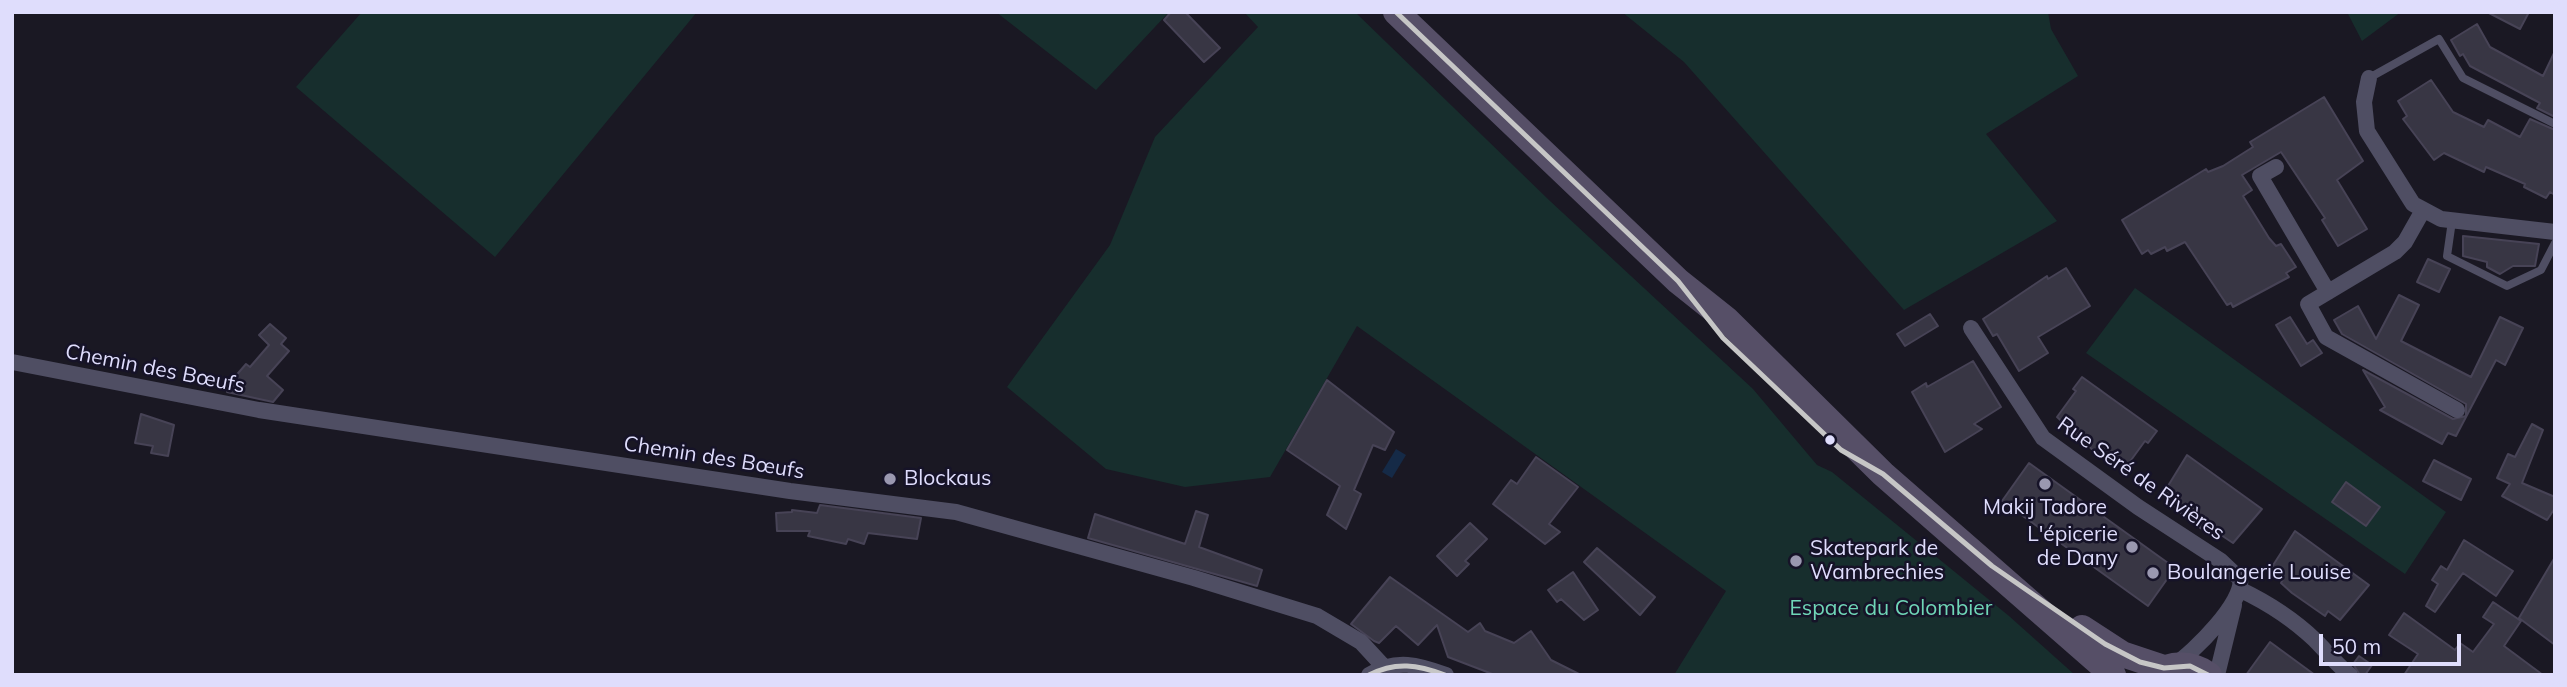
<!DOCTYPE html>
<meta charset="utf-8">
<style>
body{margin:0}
#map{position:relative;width:2567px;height:687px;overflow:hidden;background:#1a1823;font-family:Mulish,sans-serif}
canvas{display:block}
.frame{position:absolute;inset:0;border:14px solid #dfddfc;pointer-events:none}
.scale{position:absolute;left:2319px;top:634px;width:142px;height:32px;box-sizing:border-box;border:4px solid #dfddfc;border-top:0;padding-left:9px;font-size:21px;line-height:24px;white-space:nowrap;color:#dfddfc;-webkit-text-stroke:5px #161328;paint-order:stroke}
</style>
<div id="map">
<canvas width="2567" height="687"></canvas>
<div class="frame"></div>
<div class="scale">50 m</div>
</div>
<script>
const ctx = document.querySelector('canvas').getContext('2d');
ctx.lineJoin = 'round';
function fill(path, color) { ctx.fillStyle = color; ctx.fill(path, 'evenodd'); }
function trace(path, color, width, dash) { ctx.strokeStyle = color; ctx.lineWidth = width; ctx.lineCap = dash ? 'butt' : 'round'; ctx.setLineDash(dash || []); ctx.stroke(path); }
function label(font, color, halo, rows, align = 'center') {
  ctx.font = font + ' Mulish,sans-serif'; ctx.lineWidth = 5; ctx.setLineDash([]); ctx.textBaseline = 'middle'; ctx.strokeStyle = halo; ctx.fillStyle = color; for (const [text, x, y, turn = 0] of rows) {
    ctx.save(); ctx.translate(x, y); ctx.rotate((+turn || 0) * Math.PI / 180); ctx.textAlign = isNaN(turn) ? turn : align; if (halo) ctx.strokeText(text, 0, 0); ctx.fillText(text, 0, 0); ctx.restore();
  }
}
const green = new Path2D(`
 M362 12H697L495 257 296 87Z
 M996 12H1169L1096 90Z
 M1244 12H1355L1550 201 1753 389 1817 465 1832 472 2009 616 2075 675H1674L1726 591 1357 326 1270 477 1185 487 1106 469 1007 387 1110 245 1155 137 1258 27Z
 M1622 12H2048L2051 29 2078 76 1986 134 2057 221 1904 310 1684 62Z
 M2347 12H2401L2362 41Z
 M2135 288 2446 512 2405 574 2086 353Z`);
const water = new Path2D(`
 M1396 449 1406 455 1392 478 1382 472Z`);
const building = new Path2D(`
 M1171 12H1185L1220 48 1204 62 1164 20Z
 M2487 12H2529L2520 29Z
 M2477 24 2490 47 2543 76 2555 51V117L2537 108 2540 103 2470 66 2463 54 2460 56 2451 40Z
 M2431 80 2453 112 2484 127 2488 120 2520 137 2530 119 2555 130V195L2550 192 2546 198 2524 187 2525 184 2486 167 2484 172 2444 153 2434 160 2403 119 2407 116 2398 101Z
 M2324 97 2363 161 2337 180 2367 229 2338 246 2322 220 2325 218 2281 152 2242 175 2252 190 2243 196 2269 238 2276 246 2281 244 2296 267 2286 273 2289 277 2233 307 2231 303 2227 305 2185 242 2167 251 2165 247 2151 254 2148 250 2142 254 2122 220 2206 169 2208 172 2223 166 2253 147 2250 142Z
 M2463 236 2539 244 2535 266H2513L2500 274 2487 267V262L2463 256Z
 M2428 259 2450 269 2439 292 2417 282Z
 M2066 268 2090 306 2038 337 2048 353 2019 371 1997 334 1993 336 1983 319 2047 276 2048 279Z
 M2399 295 2419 305 2401 341 2471 377 2500 317 2523 328 2505 365 2496 360 2456 436 2448 433 2442 444 2380 410 2385 407 2363 370 2453 419 2466 416V404L2342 334 2334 320 2358 306 2376 339Z
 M1930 314 1938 326 1905 346 1897 334Z
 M2290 317 2307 344 2313 340 2322 353 2301 366 2276 325Z
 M270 324 286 338 281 344 289 351 267 376 283 390 273 402 227 392 229 379H233L246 364 250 367 269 345 259 335Z
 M1973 361 2001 407 1974 424 1982 429 1945 452 1912 392 1926 383 1927 387Z
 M2082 377 2157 431 2148 443 2145 441 2126 467 2114 458 2111 463 2096 453 2057 417 2076 391 2073 389Z
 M1327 380 1394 432 1385 450 1373 445 1354 490 1361 494 1346 529 1327 515 1340 486 1287 450Z
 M141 414 174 425 168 456 151 453 153 446 135 443Z
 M2532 424 2543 430 2522 483 2555 497V508L2547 520 2502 496 2510 484 2497 478 2508 454 2515 457Z
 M2187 455 2262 509 2233 543 2221 535 2217 540 2185 517 2174 506 2176 503 2163 494Z
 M1536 457 1578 487 1549 524 1560 532 1545 544 1493 504 1511 480 1517 484Z
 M2434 460 2471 479 2461 500 2423 481Z
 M2029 463 2175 568 2148 606 2002 501Z
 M2346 482 2380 507 2366 526 2332 502Z
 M820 505 921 518 917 539 868 533 864 544 848 539 846 544 808 536 810 531H777L776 513 792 512V510L817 513Z
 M1196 511 1208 515 1199 547 1262 570 1257 586 1088 538 1095 514 1185 544Z
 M1470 523 1487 539 1465 561 1469 564 1457 576 1437 556Z
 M2295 531 2369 585 2340 620 2328 611 2325 616 2292 593 2281 583 2283 579 2270 570Z
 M2464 540 2513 571 2496 596 2463 573 2435 612 2426 606 2438 584 2432 580 2441 566 2447 570Z
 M1597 548 1655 597 1640 615 1584 562Z
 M2555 557V645L2519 618Z
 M1573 572 1598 610 1584 620 1561 599 1557 602 1548 590Z
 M1390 577 1468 632 1480 623 1485 631 1514 643 1531 631 1551 660 1581 675H1495L1448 657 1437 625 1418 645 1396 626 1379 643 1374 641 1351 624Z
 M2493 602 2521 621 2504 646 2543 675H2404L2418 654 2389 635 2404 613 2455 650 2460 643 2473 652 2494 624 2483 617Z
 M2270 642 2315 675H2246Z
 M2359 656 2372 665 2365 675H2360L2353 664Z`);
const service = new Path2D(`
 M2369 78 2439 39 2463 78 2555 124
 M2452 221 2447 256 2507 286 2541 270 2555 243`);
const minor = new Path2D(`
 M2369 78 2364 102 2367 131 2413 204 2441 219 2555 232
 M2276 167 2260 176 2328 292
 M2422 212 2405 242 2395 252 2308 304 2326 337 2457 410
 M1971 328 2043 438 2138 507 2221 561 2240 579C2245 601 2193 653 2174 665
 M12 362 259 410 790 491 956 512 1194 578 1317 616 1361 642 1384 667
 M2241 590C2266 602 2294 620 2315 640 2327 652 2336 664 2350 675
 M1369 675C1396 658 1419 665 1446 675
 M2217 675 2234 605`);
const primary = new Path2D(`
 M1396 12 1678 281 1727 320 1883 474 2113 675
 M2082 628 2122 654 2164 668
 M2153 675C2171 662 2191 662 2209 675`);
const bus1 = new Path2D(`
 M1396 12 1678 281 1723 338 1841 450 1883 474 1992 566 2105 644 2140 662 2164 668 2190 666 2208 675
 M1369 675C1396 661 1418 665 1445 675`);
const markers = [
 [1830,440,6,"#dfddfc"],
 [890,479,7,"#9a98b0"],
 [2045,484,7,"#9a98b0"],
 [2132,547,7,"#9a98b0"],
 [1796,561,7,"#9a98b0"],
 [2153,573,7,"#9a98b0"]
];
const streetNames = [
 ["Chemin des Bœufs",155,369,11],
 ["Chemin des Bœufs",714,458,9],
 ["Rue Séré de Rivières",2141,479,35]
];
const poiNames = [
 ["Blockaus",904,479],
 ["Makij Tadore",2045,508,"center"],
 ["L'épicerie",2118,535,"right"],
 ["de Dany",2118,559,"right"],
 ["Skatepark de",1810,549],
 ["Wambrechies",1810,573],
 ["Boulangerie Louise",2167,573]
];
const parkNames = [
 ["Espace du Colombier",1891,609]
];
fill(green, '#172e2d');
fill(water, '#152a47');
fill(building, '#383644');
trace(building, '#474356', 2);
trace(service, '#4f4e63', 8);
trace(minor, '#4f4e63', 16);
trace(primary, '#564f67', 26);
trace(bus1, '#c6c6c6', 5);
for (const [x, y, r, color] of markers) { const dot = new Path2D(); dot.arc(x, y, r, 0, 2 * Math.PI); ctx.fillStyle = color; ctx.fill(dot); trace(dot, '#161328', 2.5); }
label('21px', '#dfddfc', '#161328', streetNames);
label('21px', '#dfddfc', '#161328', poiNames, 'left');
label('21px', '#6fd6b7', '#161328', parkNames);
</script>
